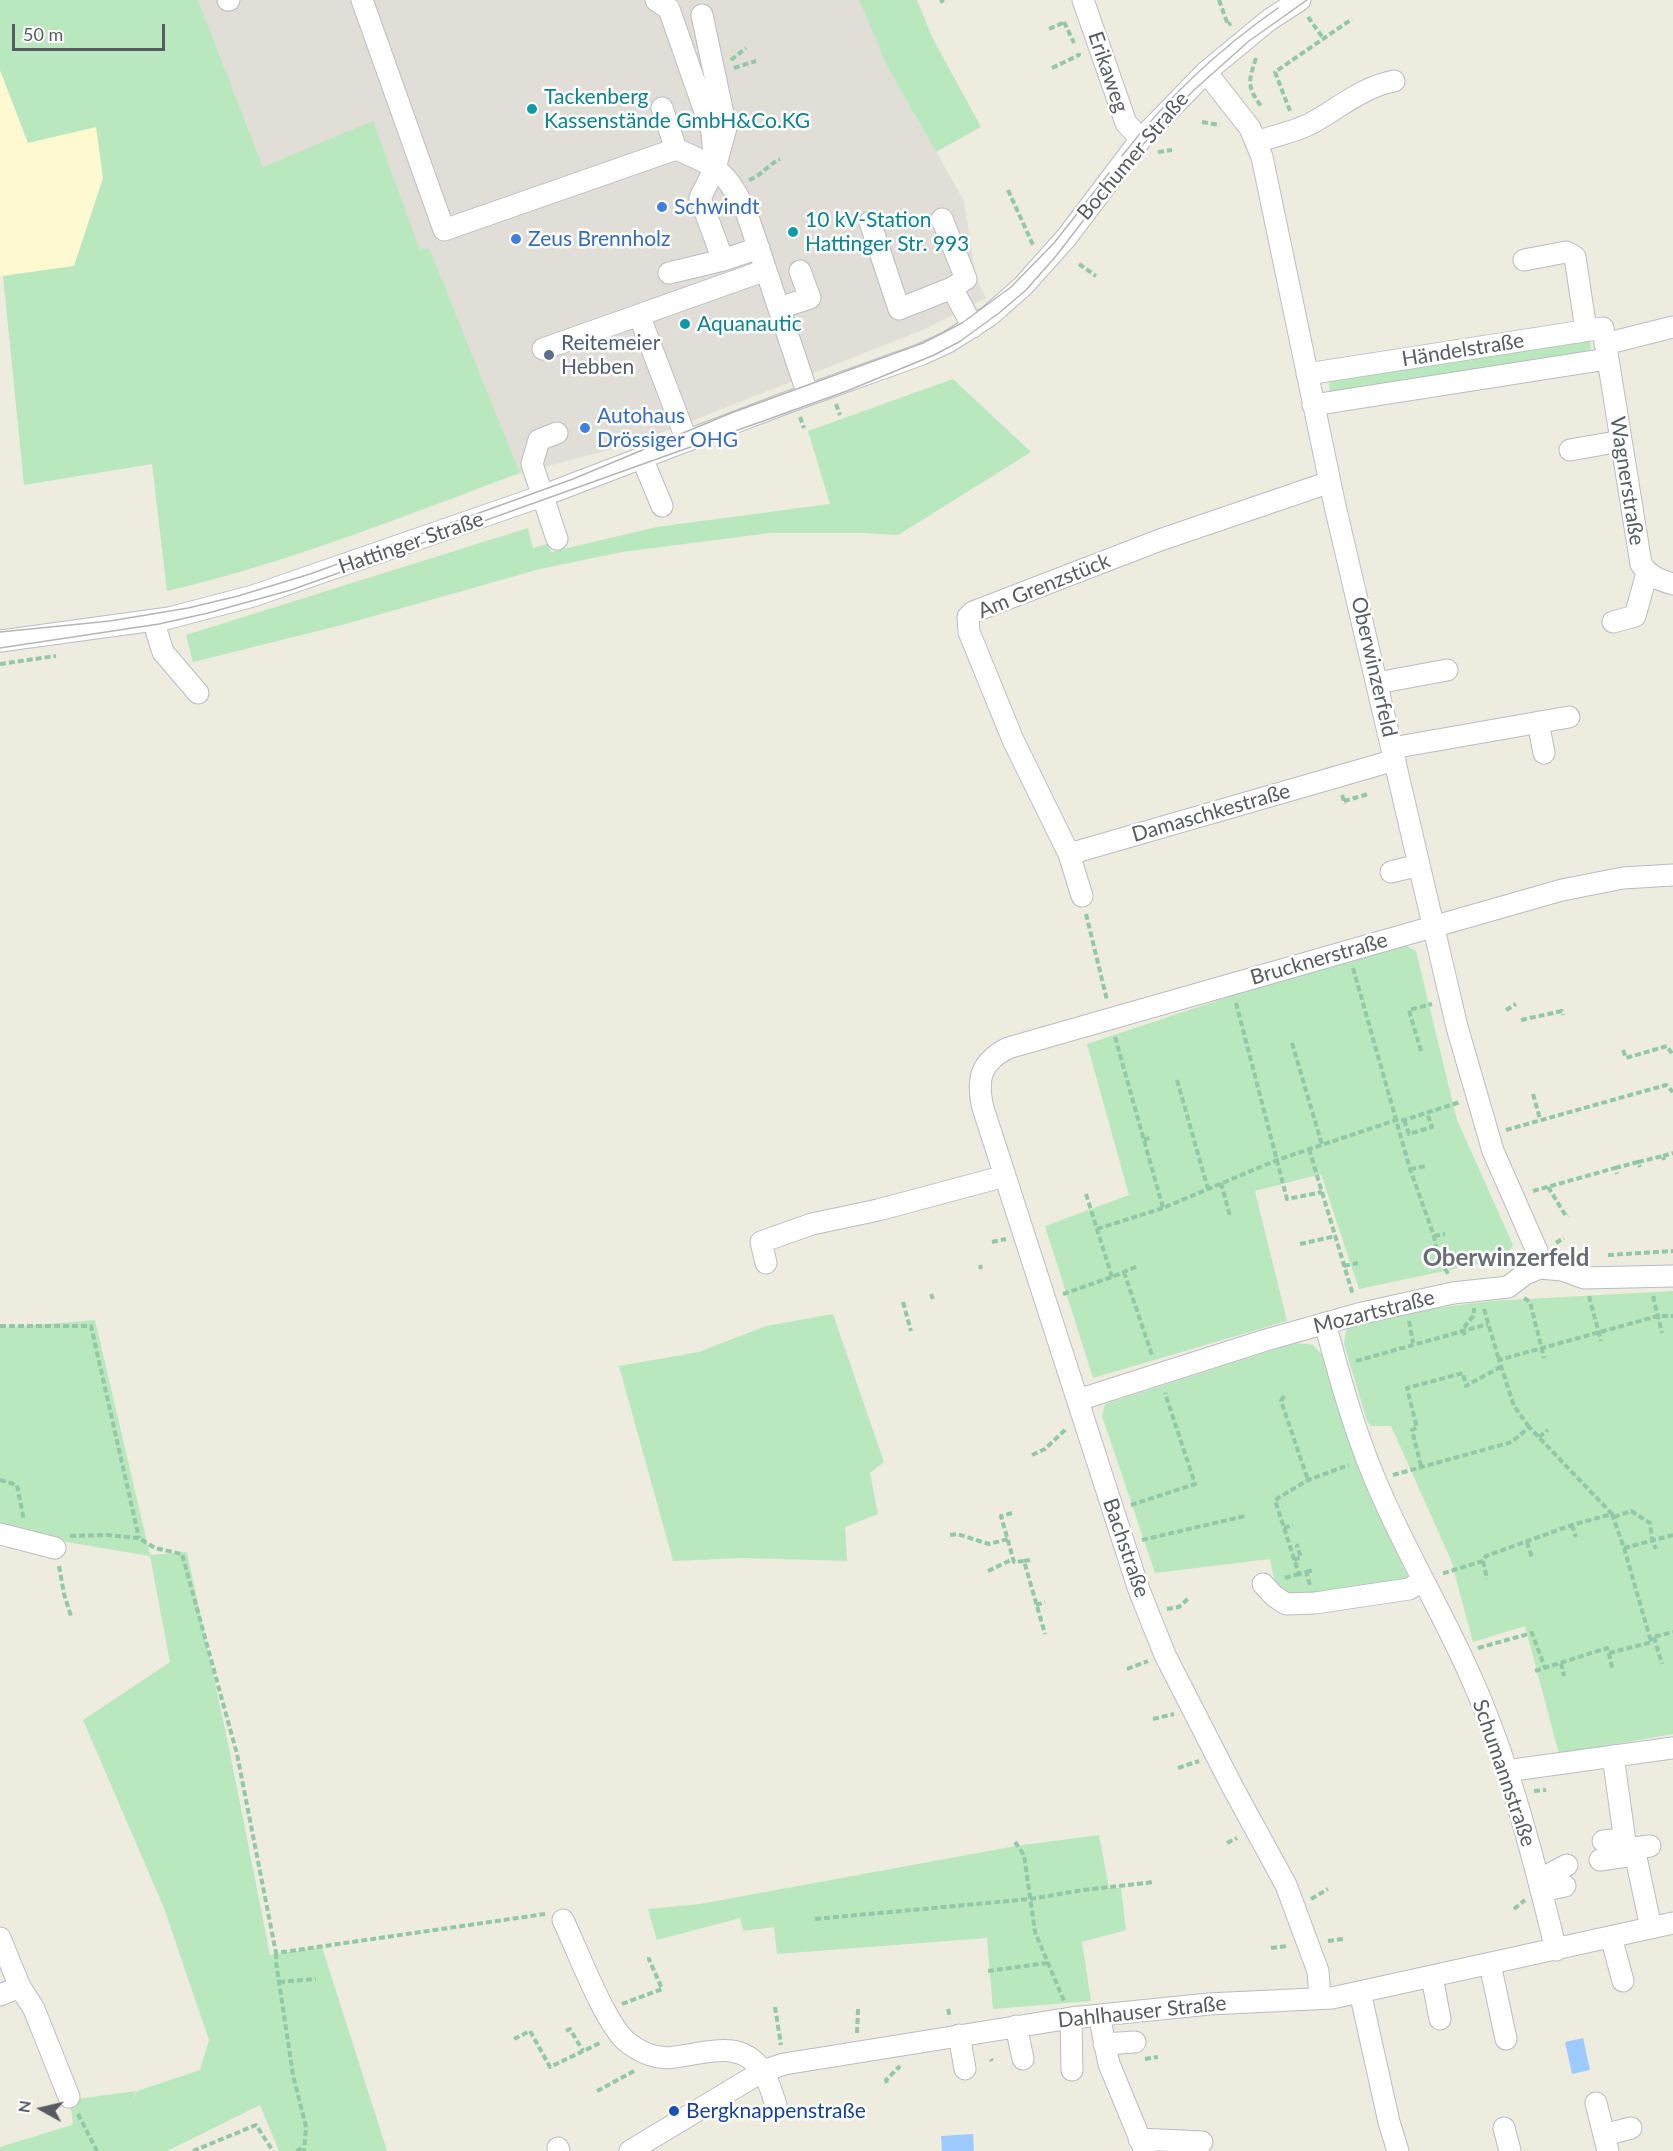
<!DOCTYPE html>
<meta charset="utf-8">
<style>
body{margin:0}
#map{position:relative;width:1673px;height:2151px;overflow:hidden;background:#edecdf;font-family:Lato,sans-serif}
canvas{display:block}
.north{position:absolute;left:12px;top:2079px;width:60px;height:60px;-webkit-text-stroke:4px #fff;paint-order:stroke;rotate:278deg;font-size:16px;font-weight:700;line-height:24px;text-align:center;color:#585c62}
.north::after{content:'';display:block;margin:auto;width:21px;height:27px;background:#585c62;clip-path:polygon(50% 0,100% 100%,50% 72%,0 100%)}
.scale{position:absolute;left:12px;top:24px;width:153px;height:27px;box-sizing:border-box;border:3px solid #585c62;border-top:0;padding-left:8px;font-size:18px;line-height:21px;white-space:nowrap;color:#585c62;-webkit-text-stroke:4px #fff;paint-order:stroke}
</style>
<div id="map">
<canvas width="1673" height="2151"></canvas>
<div class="north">N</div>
<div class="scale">50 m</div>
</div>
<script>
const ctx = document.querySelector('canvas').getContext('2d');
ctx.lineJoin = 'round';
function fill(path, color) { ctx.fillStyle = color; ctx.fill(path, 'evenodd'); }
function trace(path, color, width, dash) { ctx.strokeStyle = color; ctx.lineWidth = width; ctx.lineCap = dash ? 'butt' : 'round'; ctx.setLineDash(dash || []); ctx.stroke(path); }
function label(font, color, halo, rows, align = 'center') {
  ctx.font = font + ' Lato,sans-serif'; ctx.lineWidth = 5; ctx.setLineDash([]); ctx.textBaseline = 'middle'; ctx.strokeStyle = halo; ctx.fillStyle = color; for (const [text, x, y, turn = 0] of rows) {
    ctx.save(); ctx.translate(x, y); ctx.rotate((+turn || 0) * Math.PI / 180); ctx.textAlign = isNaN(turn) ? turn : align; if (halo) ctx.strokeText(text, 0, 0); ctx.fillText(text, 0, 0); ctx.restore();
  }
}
const commercial = new Path2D(`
 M0 70 28 142 96 127 103 178 74 266 0 276Z`);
const industrial = new Path2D(`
 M198 0H859L889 70 964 201 976 278 986 298 925 329 633 444 520 473 429 248 420 250 373 122 263 167Z`);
const green = new Path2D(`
 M0 0H198L263 167 373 121 420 250 429 248 520 473C404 516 288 563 167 591L152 464 24 485 3 276 74 266 103 178 96 127 28 143 0 70Z
 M859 0H917L932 37 981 127 936 152 889 70Z
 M1584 338 1590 341 1591 349 1588 354 1336 397 1330 391 1329 383 1333 378Z
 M953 379 1031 452 898 535 864 533H770L622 552 540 569 342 625 193 662 186 635 528 528 533 548 547 544 551 552 657 527 830 504 808 431Z
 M1407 946 1416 951 1457 1120 1513 1245 1506 1258 1359 1289 1321 1174 1255 1191 1287 1321 1093 1378 1045 1226 1129 1195 1087 1044 1240 993Z
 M1673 1291V1734L1559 1754 1525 1626 1473 1642 1451 1560 1391 1426H1371L1367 1421 1344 1344 1347 1325 1421 1310 1491 1301Z
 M833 1314 884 1462 870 1473 878 1514 845 1527 847 1561 743 1558 673 1561 619 1366 699 1352 766 1326Z
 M95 1320 150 1555 187 1552 230 1753 270 1955 322 1947 387 2151H279L260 2105 167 2151H0V2147L72 2125 73 2123 70 2100 136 2091 129 2106 137 2091 200 2070 209 2040 164 1908 83 1720 170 1662 150 1556 55 1540 0 1528V1328Z
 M1295 1343 1313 1345 1323 1356 1360 1470 1409 1579 1288 1597 1275 1584 1270 1559 1155 1573 1102 1416 1105 1404Z
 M1099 1835 1109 1888H1121L1126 1930 1082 1942 1091 2001 993 2009 987 1938 777 1954 774 1927 743 1931 740 1918 657 1940 648 1909 700 1904 1016 1846Z`);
const water = new Path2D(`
 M1583 2038 1590 2070 1572 2074 1565 2042Z
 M973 2134 974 2151H942L941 2136Z`);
const path = new Path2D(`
 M1219 0 1228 25 1231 23
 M940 2 944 0
 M1308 17 1323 38
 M1064 22 1074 43
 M1049 29 1065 22
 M1256 58C1249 80 1246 86 1261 106
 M731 60 746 48
 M734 68 756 61
 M1052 68 1079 55V53
 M1290 111 1275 72 1352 19
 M1202 122 1220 125
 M1158 152 1172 150
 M749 180C761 176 768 165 780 159
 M1008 190 1033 245
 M1079 264 1096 276
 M836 404 840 415
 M800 417 804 428
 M0 664 56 656
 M1342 795 1345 804
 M1344 801 1368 794
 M1086 914 1107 1000
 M1353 968 1410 1169 1434 1236 1438 1258 1449 1275
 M1236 1003 1287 1199 1322 1192
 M1506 1010 1516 1004
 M1521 1020 1562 1011 1563 1015
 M1115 1037 1163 1208 1277 1160 1396 1120H1404L1460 1102
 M1292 1043 1322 1145
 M1623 1050 1626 1058 1667 1046 1673 1055
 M1421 1051 1409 1010 1432 1004
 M1177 1080 1208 1189
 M1533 1094 1540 1119
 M1404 1120 1409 1134 1432 1127 1427 1113
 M1506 1130 1666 1085 1673 1092
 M1144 1140 1152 1137
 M1309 1149 1353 1295
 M1663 1156 1673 1153
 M1638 1162 1663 1156 1664 1160
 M1615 1168 1638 1162 1640 1167
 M1410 1169 1426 1166
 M1221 1183 1230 1216
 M1548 1187 1566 1216 1568 1215
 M1533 1191 1615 1168 1617 1174
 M1086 1194 1112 1277
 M1097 1229 1163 1208
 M1434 1236 1445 1234
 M992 1242 1006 1239
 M1556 1243 1564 1238
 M1300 1244 1336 1236
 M1608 1255 1673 1251
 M980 1265 981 1269
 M1344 1266 1358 1263
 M1124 1272 1152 1355
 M931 1294 933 1299
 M1063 1294 1112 1277 1138 1266
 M1589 1296 1601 1341
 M1653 1296 1662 1333
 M1524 1298 1530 1302 1544 1358
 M903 1302 911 1331
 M1484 1309 1499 1360
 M1409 1321 1413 1343
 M0 1326H91L139 1538
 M1465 1335 1462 1330 1474 1315V1308
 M1356 1361 1488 1324
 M1284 1396 1281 1401 1308 1480
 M1529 1427 1514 1406 1499 1360 1658 1316H1673
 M1539 1437 1548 1430
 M1032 1455 1045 1449 1066 1429
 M1421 1466 1412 1430 1417 1428 1407 1388 1463 1373 1466 1386 1502 1366
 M1393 1475 1512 1442 1529 1427 1612 1514 1572 1525 1486 1556 1483 1561 1441 1574
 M0 1480 17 1485 24 1520
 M1131 1505 1195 1484 1165 1393
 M1012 1513 1001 1516 1014 1562 1024 1561
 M1612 1514 1624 1548 1673 1535
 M1614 1517 1631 1511 1650 1523 1652 1540 1656 1549
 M1572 1525 1576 1537
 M1284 1528 1293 1525
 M950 1535 957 1534 989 1544 1008 1539
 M70 1536 108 1535 139 1538 155 1548 182 1554 237 1754 276 1953 545 1914
 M1142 1540 1245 1516
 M1527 1542 1532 1558
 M1624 1548 1650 1638
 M1030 1560 1024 1561 1045 1634
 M1294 1560 1301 1557 1297 1546 1299 1545
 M1483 1561 1487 1579
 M59 1566 64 1594 71 1616
 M988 1571 1013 1559
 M1306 1572 1314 1570
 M1285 1578 1299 1574
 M1310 1585 1306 1572 1299 1574 1275 1500 1308 1480 1349 1465
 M1036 1605 1045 1602
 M1167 1609 1179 1607 1189 1598
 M1654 1637 1662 1664
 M1478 1648 1532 1633 1545 1668
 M1609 1653 1612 1668
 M1561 1663 1564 1676
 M1127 1669 1148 1661
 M1535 1671 1607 1648 1609 1653 1652 1642 1650 1638 1673 1632
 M1153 1719 1174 1714
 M1178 1768 1199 1761
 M1534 1791 1546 1790
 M1015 1842 1024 1855 1035 1932 1064 2001
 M1227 1843 1237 1838
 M1311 1899 1328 1889
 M1514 1909 1525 1900
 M815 1919 1030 1899 1083 1890 1154 1882
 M1328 1941 1343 1939
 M1271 1948 1288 1946
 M276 1953V1962L293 2075 306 2127 304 2151
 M988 1971 1047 1963
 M279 1982 316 1979
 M622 2004 662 1989 649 1959H647
 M775 2007 781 2045
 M948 2009 950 2018
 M566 2031 570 2029 583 2051
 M857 2033 858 2009
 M514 2039 530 2031 550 2067 602 2042
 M991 2059 992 2061
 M1145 2059 1158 2057
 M887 2083 886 2080 900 2066
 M597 2091 636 2070
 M78 2114 97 2151
 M193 2151 256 2125 273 2151
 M296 2151 303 2148`);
const minor = new Path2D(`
 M228 0H229
 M362 0 444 230 676 149C718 167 727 172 747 214L808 395
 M656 0 669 9 712 132 714 155
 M1083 0 1126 123 1141 139
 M702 15 726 128 715 168 700 198 723 260
 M1206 72 1250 128 1262 157 1335 506 1457 1027 1493 1151 1537 1251 1540 1268
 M662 108 676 149
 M1256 142C1274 136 1294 132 1310 124 1338 109 1362 87 1394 81
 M942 219 966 279 952 288
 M870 222 899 309 952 288 973 327
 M1524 260 1566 252 1575 257 1586 330
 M669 273 723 260 759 248
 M779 308 810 298 800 271
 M639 315 766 270
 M1605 344 1673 327
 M543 349 639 315 687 441
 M1307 374 1603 328 1641 564C1649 576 1659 580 1673 584
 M1313 405 1607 359
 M1570 450 1621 441
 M642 458 662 506
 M557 539 532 464 539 440 557 433
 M153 620 163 652 198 693
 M1613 622 1635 616 1647 573
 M0 641 169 618 253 596 542 496 783 404 922 354 948 342 989 316 1023 286 1066 238 1141 139 1206 72 1269 20 1300 0
 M1377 683 1447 670
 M1538 722 1544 753
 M1392 748 1569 717
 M1069 854 1395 760
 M1391 872 1419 865
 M1082 896 1069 854 1013 740 969 632 968 617 973 612 1160 540 1330 482
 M766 1263 761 1242 812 1224 878 1210 1005 1176
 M1325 1323C1341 1383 1358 1444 1384 1500 1412 1563 1447 1621 1474 1684 1511 1769 1534 1860 1556 1950
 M1078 1400 1266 1340 1358 1314 1453 1293 1508 1287 1525 1274 1540 1268 1562 1270 1584 1278 1673 1276
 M0 1534 55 1548
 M1263 1584 1274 1596 1286 1604 1315 1603 1409 1589 1423 1580
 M1506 1771 1673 1748
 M1603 1841 1625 1839
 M1650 1846 1634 1848 1651 1928
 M1600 1860 1627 1856 1613 1756
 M1539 1880 1567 1865
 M1541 1891 1565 1886
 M563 1920C577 1949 605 2024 627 2042 640 2052 657 2060 674 2057 705 2054 741 2038 762 2071 769 2080 772 2094 776 2105
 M1611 1937 1623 1981
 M0 1938 20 1987 34 2009 69 2097
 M1490 1964 1506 2039
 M1432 1977 1440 2019
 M1360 1992 1389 2122 1398 2151
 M0 1995 20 1987
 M1320 1998 1318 1971 1286 1885 1233 1788 1165 1655 1139 1590 983 1108C976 1078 981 1062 1008 1048L1562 890 1623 878 1673 875
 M1099 2015 1109 2064 1145 2151
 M1071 2018 1072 2070
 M1016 2026 1023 2059
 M959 2035 965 2069
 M1104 2044 1135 2042
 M1596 2103 1608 2151
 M1504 2128 1510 2151
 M1604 2135 1631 2128
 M1139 2139 1202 2142
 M558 2148 559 2151
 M630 2151 763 2071 784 2064 1071 2018 1209 2004 1332 1998 1673 1923`);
const tram = new Path2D(`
 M1122 156C1166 99 1219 49 1278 8
 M0 632 110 621 188 608 238 596 310 574 573 479 731 413 923 343 962 323 1011 287 1054 243 1109 173
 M0 648 159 624 208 613 291 590 847 391 934 355 959 342 999 313 1026 290 1056 256 1133 156 1160 125 1194 90 1249 41 1307 0`);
const markers = [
 [532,109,6,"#0f9aa8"],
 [662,207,6,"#3f7fe0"],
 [793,232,6,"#0f9aa8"],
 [516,239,6,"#3f7fe0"],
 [685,324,6,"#0f9aa8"],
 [549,355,6,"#5c6f8a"],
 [585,428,6,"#3f7fe0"],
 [674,2111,6,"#1a4fb4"]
];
const streetNames = [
 ["Erikaweg",1108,72,71],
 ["Bochumer Straße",1133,156,-50],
 ["Händelstraße",1463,350,-9],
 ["Wagnerstraße",1627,481,81],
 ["Hattinger Straße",411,543,-19],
 ["Am Grenzstück",1044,586,-22],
 ["Oberwinzerfeld",1374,667,77],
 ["Damaschkestraße",1211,813,-16],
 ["Brucknerstraße",1319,959,-16],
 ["Mozartstraße",1374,1312,-14],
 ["Bachstraße",1126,1548,71],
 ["Schumannstraße",1504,1773,71],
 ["Dahlhauser Straße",1142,2012,-6]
];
const cultureNames = [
 ["Tackenberg",544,97],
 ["Kassenstände GmbH&Co.KG",544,121],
 ["10 kV-Station",805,220],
 ["Hattinger Str. 993",805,244],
 ["Aquanautic",697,324]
];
const shopNames = [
 ["Schwindt",674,207],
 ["Zeus Brennholz",528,239],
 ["Autohaus",597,416],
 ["Drössiger OHG",597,440]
];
const serviceNames = [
 ["Reitemeier",561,343],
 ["Hebben",561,367]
];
const transitNames = [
 ["Bergknappenstraße",686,2111]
];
const quarterNames = [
 ["Oberwinzerfeld",1506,1258]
];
fill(commercial, '#fff9d2');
fill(industrial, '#e0ded7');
fill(green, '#b9e7be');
fill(water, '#9dcaff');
trace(minor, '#babcc3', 23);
trace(path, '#92c8a7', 4, [6, 3]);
trace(minor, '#fff', 21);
trace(tram, '#b4b5b5', 1.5);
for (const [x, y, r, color] of markers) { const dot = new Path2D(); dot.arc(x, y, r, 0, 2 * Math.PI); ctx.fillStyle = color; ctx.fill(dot); trace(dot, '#fff', 2); }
label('21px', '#585c62', '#fff', streetNames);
label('21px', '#0d838f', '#fff', cultureNames, 'left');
label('21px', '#366cbe', '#fff', shopNames, 'left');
label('21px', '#4e5e75', '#fff', serviceNames, 'left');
label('21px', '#164399', '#fff', transitNames, 'left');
label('bold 24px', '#696d74', '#fff', quarterNames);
</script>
